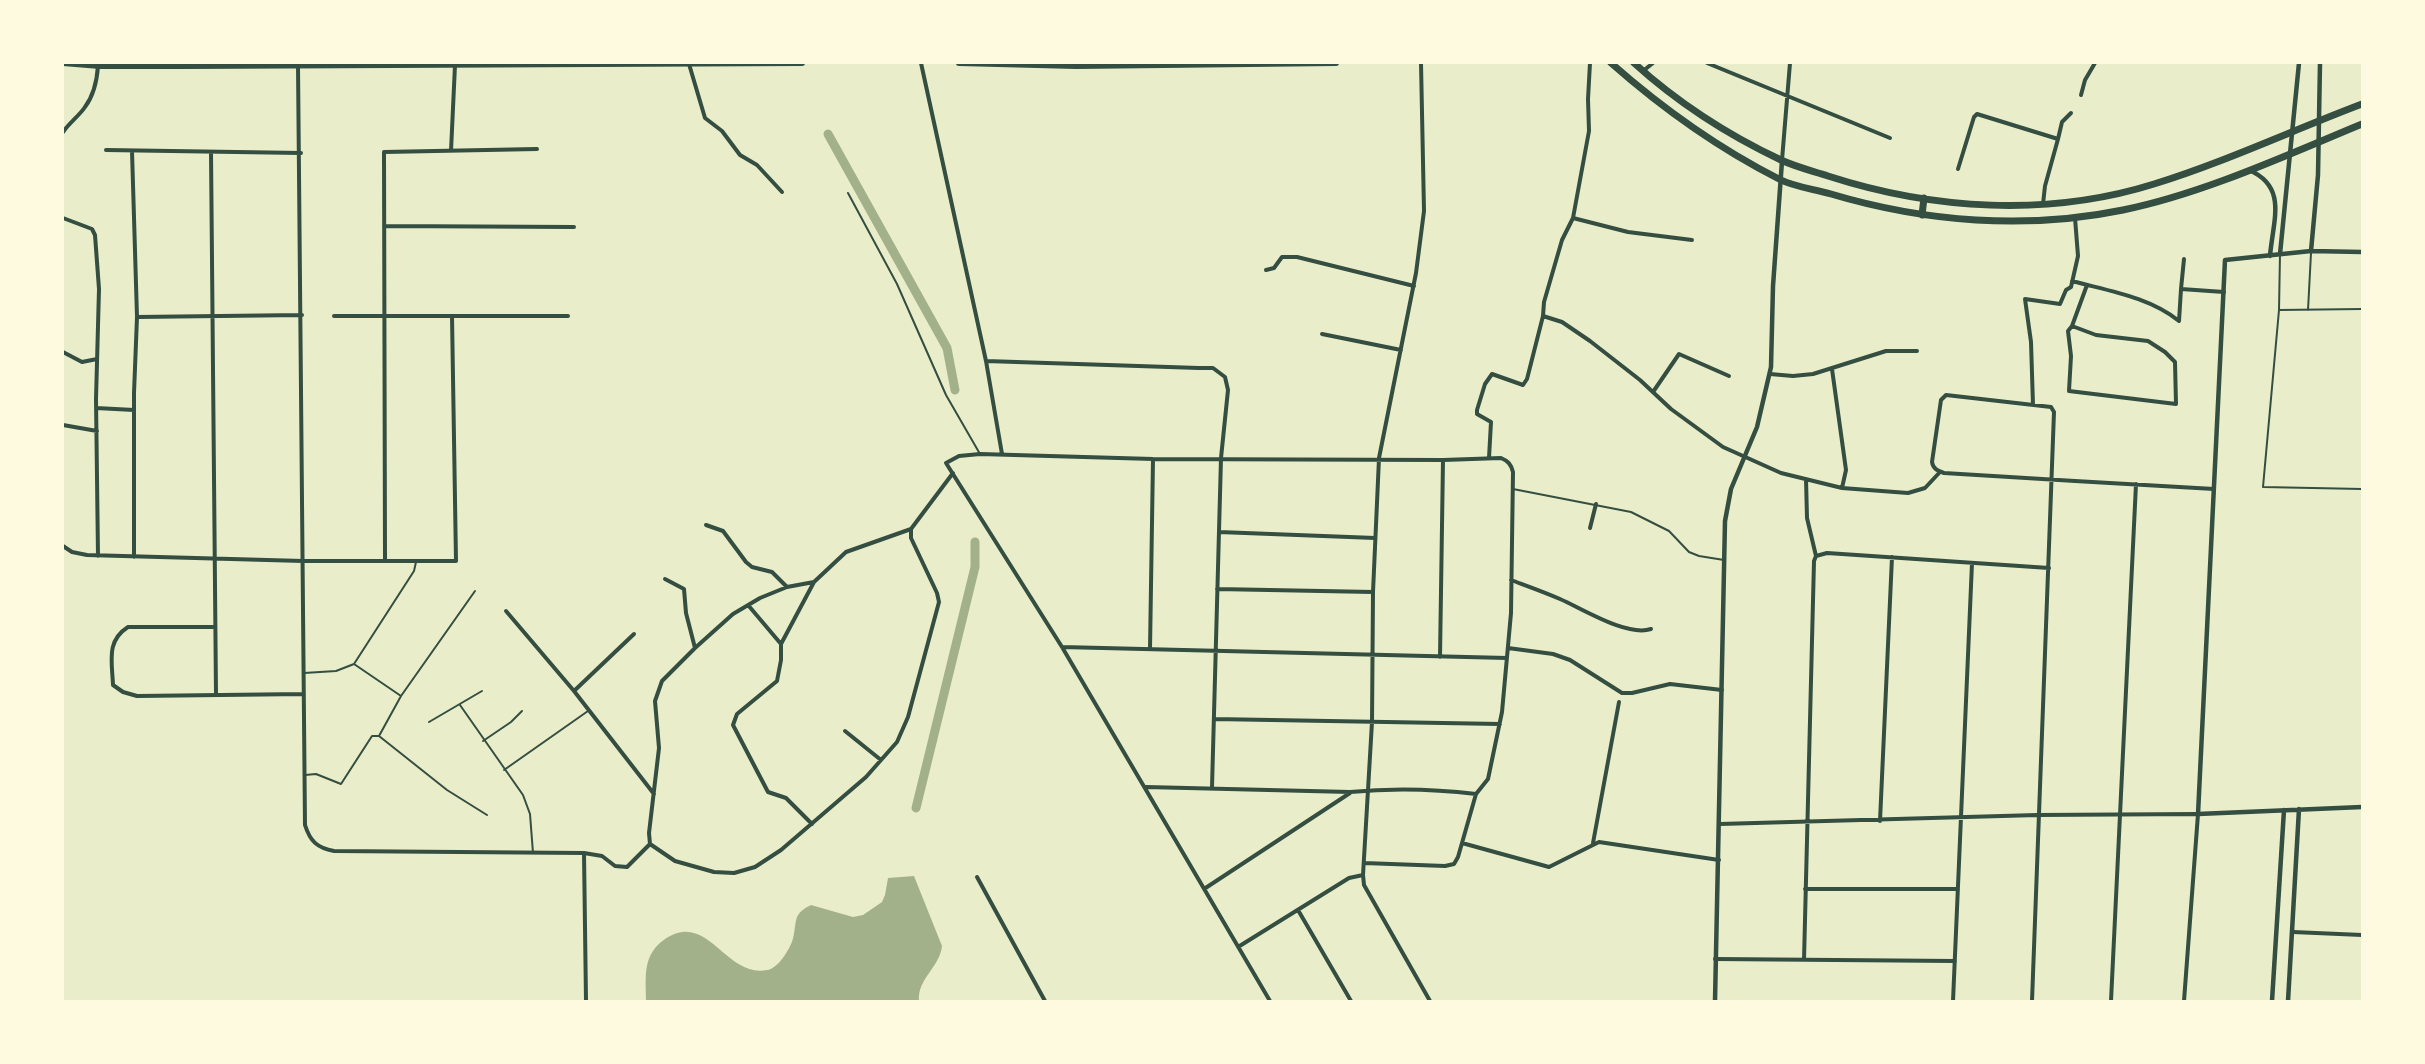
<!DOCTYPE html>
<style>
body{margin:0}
#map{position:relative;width:2425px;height:1064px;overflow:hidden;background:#e9edc9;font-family:Rubik,sans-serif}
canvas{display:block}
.frame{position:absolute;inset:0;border:64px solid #fefae0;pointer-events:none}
</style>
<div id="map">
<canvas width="2425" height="1064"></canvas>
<div class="frame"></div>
</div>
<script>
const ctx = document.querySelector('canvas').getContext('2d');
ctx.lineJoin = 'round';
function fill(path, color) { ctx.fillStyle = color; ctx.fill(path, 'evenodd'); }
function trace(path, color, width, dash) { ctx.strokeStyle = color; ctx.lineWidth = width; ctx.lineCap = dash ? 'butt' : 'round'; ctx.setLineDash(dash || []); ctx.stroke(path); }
const water = new Path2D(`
 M914 876 942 946C940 967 917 979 919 1001H646C646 976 642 955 665 939 708 910 725 978 767 970 777 969 787 953 791 944 795 936 794 926 797 917 800 911 805 908 811 905L853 917 863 915 882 902 885 895 888 878Z`);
const canal = new Path2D(`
 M828 134 947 348 955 390
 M916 808 975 567V542`);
const service = new Path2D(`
 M848 193 897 284 946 395 980 454
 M2280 254 2279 310 2263 487 2362 489
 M2279 310 2362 309
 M2308 310 2311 253
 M1513 489 1631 512 1669 531 1689 552 1699 556 1724 560
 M354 664 401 696
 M304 673 336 671 354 664 414 571 416 562
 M460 705 523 795 530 814 533 853
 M429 722 482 691
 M379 736 401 696 475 591
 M483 741 511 722 522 711
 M504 770 588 711
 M305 775 316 774 341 784 372 736H379L447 790 487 815`);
const minor = new Path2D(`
 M921 63 986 361 1002 454
 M1421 63 1424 211 1416 273 1379 458 1373 592 1372 722 1363 875 1364 885 1430 1001
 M1707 63 1890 138
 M689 64 705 118 722 131 740 155 757 165 782 192
 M298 65 305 825C310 841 317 848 334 851L584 853 602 856 615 866 627 867 650 844 649 833 659 748 655 701 662 681 695 648 733 614 760 598 787 587 814 582 846 552 911 529
 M1643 71 1653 63
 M2081 95 2085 80 2095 63
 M63 132C70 122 79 116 85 107 94 95 97 80 98 66
 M106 150 301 153
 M132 151 137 317 134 393V557
 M451 151 455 65
 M211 152 216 694
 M1782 160 1790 63
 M1958 169 1974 117 1977 114 2058 139 2062 122 2071 113
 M2043 204 2045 186 2058 139
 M63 218 92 229 95 235 99 289 96 399 98 556
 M1573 218 1628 232 1692 240
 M384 226 574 227
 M1266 270 1274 268 1282 257H1297L1414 286
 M2072 281C2109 291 2149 297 2179 321
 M2181 289 2184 259
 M334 316H568
 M1543 316 1562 322 1590 341 1640 380 1671 409 1723 447 1781 473 1842 488 1908 493 1925 488 1940 472
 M137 317 302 315
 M2179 321 2181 289 2224 292
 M2072 326 2068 331 2071 356 2069 391 2176 404 2175 362 2165 352 2148 341 2096 335 2072 326 2087 285
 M1322 334 1401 350
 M63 352 82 362 97 359
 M986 361 1199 368H1213L1225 377 1228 390 1221 458 1212 787
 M1832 369 1846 470 1842 488
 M1770 374 1793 376 1813 374 1886 351H1917
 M1653 392 1679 354 1729 376
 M2033 405 2031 342 2025 299 2060 304 2066 290 2071 287 2078 256 2075 218
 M96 408 134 410
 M63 425 97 431
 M1489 458 1491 422 1477 414V410L1485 384 1492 374 1523 385 1527 379 1543 316 1544 302 1562 240 1573 218 1589 131 1588 99 1590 63
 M706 525 723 531 746 562 752 567 772 572 787 587
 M1590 528 1596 504
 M1219 532 1375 538
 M63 546 72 552 87 555 303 561H456L452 316
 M1816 556 1827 553 2049 568
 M385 561 384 152 537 149
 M665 579 684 589 686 613 695 648
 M1511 580C1527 586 1544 592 1560 599 1583 609 1627 637 1651 629
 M1217 589 1373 592
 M748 605 781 644V660L777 681 737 714 733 725 768 792 786 798 812 824
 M506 611 574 691 654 794
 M215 627H128C106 641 112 661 113 685L123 692 137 696 304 694
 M781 644 814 582
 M1062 647 1507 658
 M1508 648 1553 654 1570 660 1622 693H1632L1670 684 1722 690
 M1150 649 1153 459
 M1440 657 1443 460
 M574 691 634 634
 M1214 719 1500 724
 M845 731 881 760
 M1146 787 1350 792C1391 788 1435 789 1476 794
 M1880 821 1892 557
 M1720 824 2037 815 2198 814 2184 1001
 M1462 843 1549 867 1599 842 1719 860
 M1593 843 1619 702
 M650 844 675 861 714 872 734 873 755 867 781 850 866 777 897 742 908 717 939 602 937 593 911 538V529L953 473
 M584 853 586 1001
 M977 877 1045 1001
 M1204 889 1350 793
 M1805 889H1956
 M1298 910 1351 1001
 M2293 932 2362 935
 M1238 947 1349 878 1363 875
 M1715 959 1955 961
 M1804 960 1814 561 1816 556 1807 518 1806 479
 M1270 1001 1062 647 946 463 959 456 980 454 1153 459 1443 460 1501 458C1508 461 1511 464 1513 472L1511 613 1502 712 1488 779 1476 794 1458 857 1454 864 1445 866 1364 863
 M1953 1001 1972 563
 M2032 1001 2054 412 2051 407 1946 395 1941 400 1932 462C1933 469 1938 471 1944 473L2075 481 2214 489
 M2111 1001 2136 484`);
const tertiary = new Path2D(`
 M2249 170C2288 187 2273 220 2270 256
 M2311 251 2318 175 2320 63
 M2362 252 2311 251 2225 260 2198 814 2362 807
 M2280 254 2299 63
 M1715 1001 1725 521 1731 489 1757 427 1771 367 1773 286 1782 161
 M2272 1001 2284 810
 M2288 1001 2299 809`);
const primary = new Path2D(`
 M63 63 100 66H186L802 63
 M959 63 1076 66 1336 63`);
const trunk = new Path2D(`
 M1611 63C1662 108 1718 148 1779 179 1794 187 1814 189 1831 194 1925 222 2026 230 2123 210 2202 194 2287 155 2362 124
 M1634 63C1677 102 1728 135 1781 160 1796 167 1813 171 1828 176 1933 210 2049 217 2154 184 2225 162 2293 130 2362 104
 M1922 215 1924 198`);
fill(water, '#a3b18a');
trace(canal, '#a3b18a', 9);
trace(service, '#344e41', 2);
trace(minor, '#344e41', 4);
trace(tertiary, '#344e41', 4.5);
trace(primary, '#344e41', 6);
trace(trunk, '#344e41', 7);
</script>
